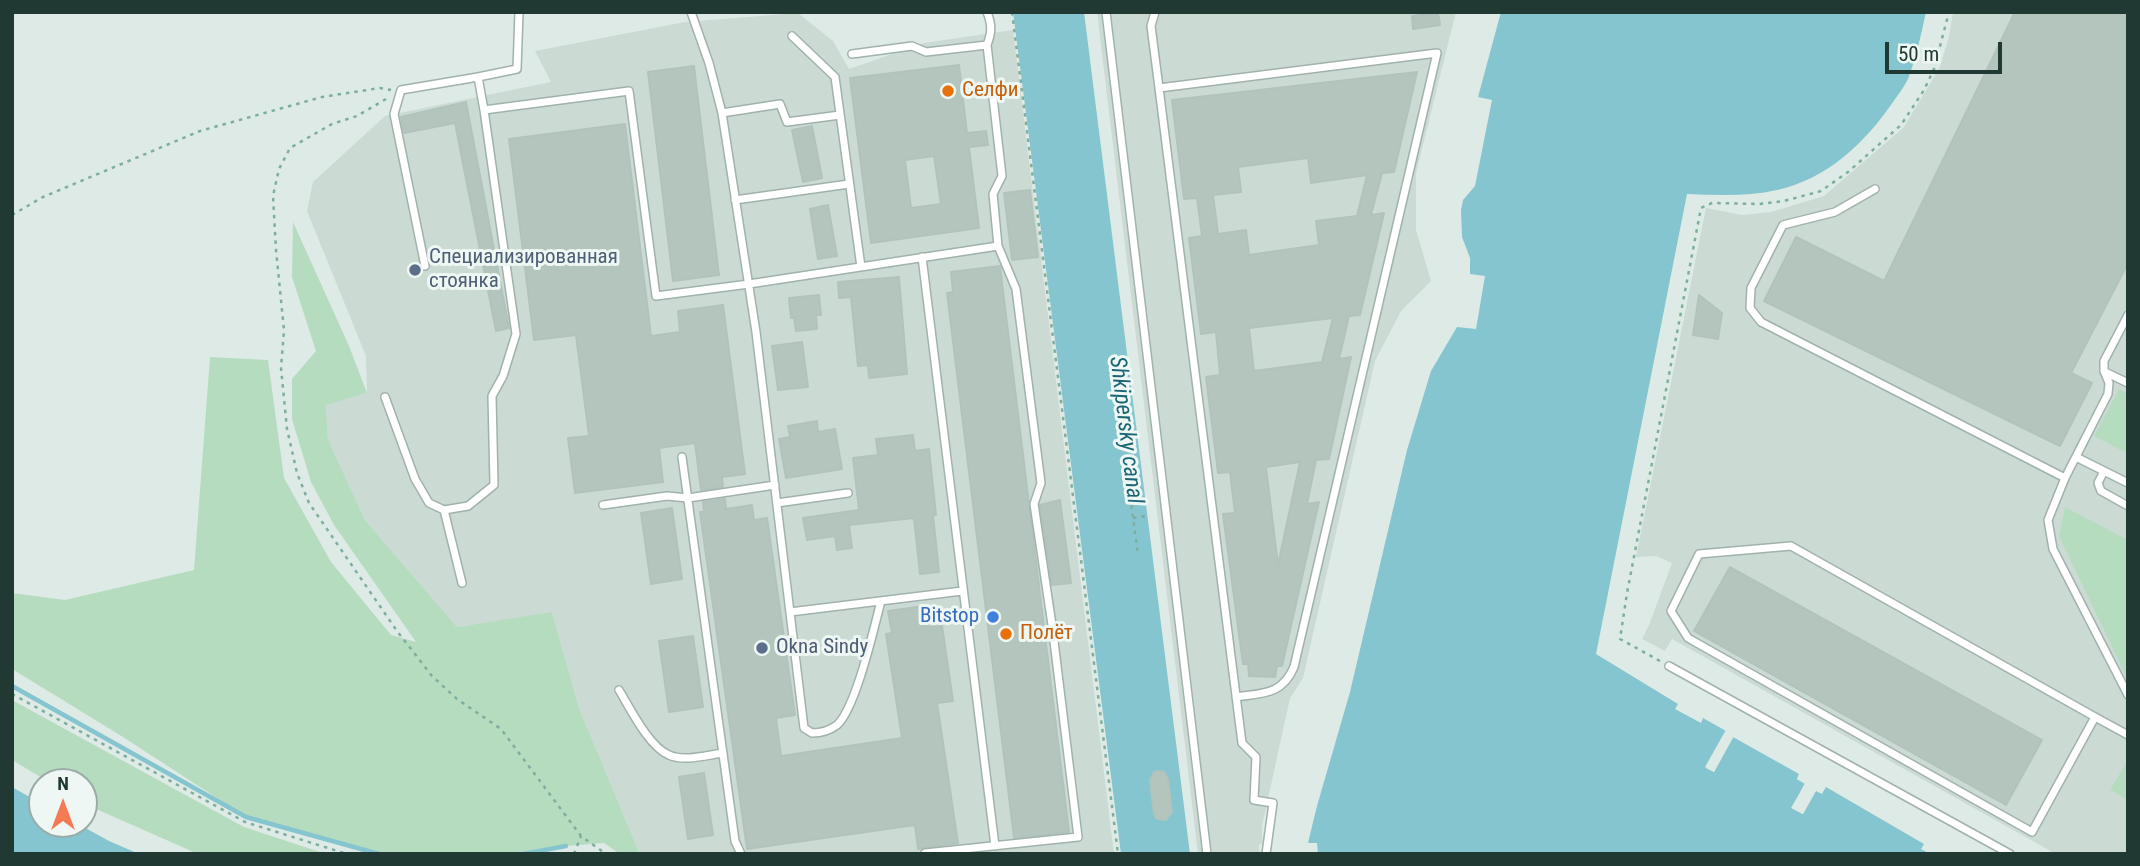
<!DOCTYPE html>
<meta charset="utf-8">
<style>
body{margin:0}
#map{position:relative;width:2140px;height:866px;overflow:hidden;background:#deeae5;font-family:"Roboto Condensed",sans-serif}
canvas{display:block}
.frame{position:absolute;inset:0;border:14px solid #203a33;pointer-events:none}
.north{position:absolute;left:28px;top:768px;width:70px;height:70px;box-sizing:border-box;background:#eef7f3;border:2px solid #9caba6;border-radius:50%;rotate:0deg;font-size:19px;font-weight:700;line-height:28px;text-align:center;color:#203a33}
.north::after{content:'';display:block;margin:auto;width:24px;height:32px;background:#f37a53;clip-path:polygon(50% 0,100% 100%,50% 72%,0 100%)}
.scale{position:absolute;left:1885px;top:42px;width:117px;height:32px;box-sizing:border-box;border:4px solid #203a33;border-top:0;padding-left:9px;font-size:21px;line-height:24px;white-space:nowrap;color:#203a33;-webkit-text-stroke:5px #eef7f3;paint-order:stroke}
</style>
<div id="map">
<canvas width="2140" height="866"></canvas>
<div class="frame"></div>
<div class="north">N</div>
<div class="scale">50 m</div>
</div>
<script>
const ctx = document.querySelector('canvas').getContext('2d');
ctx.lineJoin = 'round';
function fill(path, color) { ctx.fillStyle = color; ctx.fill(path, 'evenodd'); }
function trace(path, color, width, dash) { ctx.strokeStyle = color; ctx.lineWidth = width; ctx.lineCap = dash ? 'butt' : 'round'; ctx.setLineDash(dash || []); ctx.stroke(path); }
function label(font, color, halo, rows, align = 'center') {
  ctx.font = font + ' "Roboto Condensed",sans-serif'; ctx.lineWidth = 6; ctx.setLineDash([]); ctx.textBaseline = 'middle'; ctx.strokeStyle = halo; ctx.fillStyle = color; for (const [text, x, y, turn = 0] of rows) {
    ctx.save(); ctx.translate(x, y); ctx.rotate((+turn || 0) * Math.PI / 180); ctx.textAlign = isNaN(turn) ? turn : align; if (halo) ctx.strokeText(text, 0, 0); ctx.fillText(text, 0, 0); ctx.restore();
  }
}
const built = new Path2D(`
 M1097 12H1456L1416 173V230L1431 281 1401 311 1375 361 1303 678 1290 698 1262 826V844H1259V854H1198Z
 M1953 12H2128V854H2056L1672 639 1665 651 1642 639 1649 625 1672 563 1656 556 1636 557 1706 208 1742 215 1771 212 1824 196 1904 127 1940 67 1949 36Z
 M798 13 833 41 849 69 924 43 1013 30 1114 854H640L579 708 552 613 457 627 365 520 328 439 326 404 367 393 366 356 307 211 313 182 385 116 551 82 535 51 685 22Z`);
const green = new Path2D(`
 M293 222 349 346 367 393 326 405 328 439 365 520 457 627 552 612 579 708 640 854H620L604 843 566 846 523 854H379L246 817 123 737 12 669V593L65 600 194 570 210 357 268 360 284 478 331 562 391 635 416 642 334 525 311 482 292 419V379L316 351 292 277Z
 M2119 389 2128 394V454L2094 436Z
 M2065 507 2128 540V680L2059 536Z
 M12 700 244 827 326 854H198L87 805 84 803V782H49L12 760Z
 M2128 760V800L2110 790Z`);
const water = new Path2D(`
 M1013 12H1084L1190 854H1121Z
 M1501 12H1926C1921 35 1916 58 1908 79 1904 87 1898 95 1893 102 1865 143 1827 179 1777 190 1747 197 1717 195 1687 194L1596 654 1678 704 1675 709 1701 723 1703 718 1726 731 1706 768 1714 772 1733 737 1799 774 1797 779 1805 783 1792 808 1803 814 1816 790 1822 793 1826 787 1924 844 1921 849 1930 854H1318L1317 843H1308L1317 806 1350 692 1407 450 1431 371 1457 327 1476 329 1485 276 1470 274V258L1462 237 1461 210 1463 200 1475 186 1492 100 1478 97Z
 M12 787 42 804V824H78L109 841 139 854H12Z`);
const pier = new Path2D(`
 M1727 728 1729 733 1710 766 1712 767 1731 735 1735 734 1714 772 1705 767Z
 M1801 771 1803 774 1802 778 1808 783 1796 806 1802 809 1814 788 1821 789 1824 784H1827L1822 794 1816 791 1803 814 1791 808 1805 784 1797 779Z`);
const stream = new Path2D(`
 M12 686 246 817 379 854
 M523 854 566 846`);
const building = new Path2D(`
 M2015 12H2128V263L2071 373 2092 383 2060 446 1764 301 1796 237 1884 281Z
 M1438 13 1440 25 1413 29 1412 16Z
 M959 65 967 133 986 131 988 145 969 147 979 228 871 243 850 78ZM934 156 941 204 911 208 905 160Z
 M694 66 719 275 673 281 648 72Z
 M1417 72 1394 172 1382 173 1371 215 1384 213 1360 315 1349 316 1339 359 1351 357 1329 459 1316 460 1307 504 1319 502 1282 666H1277L1275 677 1249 676 1248 664H1243L1223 514 1235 513 1230 472 1218 473 1206 377 1220 375 1216 332 1201 334 1189 238 1202 236 1197 198 1184 199 1172 100ZM1308 158 1311 183 1367 175 1357 216 1316 221 1319 245 1249 255 1246 230 1218 234 1213 195 1241 192 1238 167ZM1333 318 1322 362 1254 371 1249 328ZM1300 462 1278 565 1266 467Z
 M466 102 509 328 496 331 455 123 404 133 401 117Z
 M625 124 651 336 680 332 678 311 723 305 745 474 722 477 723 487 701 490 695 443 659 448 663 482 575 493 568 438 589 436 576 335 534 340 509 139Z
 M812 126 822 178 803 182 792 130Z
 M1030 190 1038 257 1012 260 1004 193Z
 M828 205 837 256 818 259 810 209Z
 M1000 266 1069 832 1014 838 947 293 953 292 951 272Z
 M899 277 907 374 869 378 868 365 858 366 851 297 839 298 838 282Z
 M819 295 821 315H816L817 329 796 331 794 318H791L789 298Z
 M1699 295 1722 313 1718 339 1693 335Z
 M802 342 808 387 778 390 772 346Z
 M817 421 818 432 835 429 842 469 786 478 779 439 790 437 788 426Z
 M913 435 915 451 929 449 936 515H933L939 572 920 574 914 518 849 525 852 548 837 550 835 536 807 540 803 518 859 510 853 458 878 455 876 439Z
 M725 499 726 509 752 505 754 520 767 518 795 715 776 718 781 756 902 738 886 634 892 633 888 611 925 606 929 627 942 626 953 701 937 703 958 843 918 849 915 825 747 849 700 512H704L703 502Z
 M1060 500 1071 583 1052 585 1040 505Z
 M672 508 682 579 651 584 641 513Z
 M1730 567 2042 740 2006 805 1694 631Z
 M693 636 703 707 669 712 659 641Z
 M1159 771 1164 772 1168 779 1172 812 1166 820 1157 819 1154 815 1150 780 1154 772Z
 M704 773 713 835 688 839 679 777Z`);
const path = new Path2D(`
 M1012 12 1118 854
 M386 99 357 116 332 124 290 148 279 169 273 196 276 250 284 330 281 368 287 429 297 473 309 503 397 631 432 676 457 699 501 729 581 836 606 854
 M12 215 43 197 200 131 322 97 380 88 391 90
 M1114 372 1123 445
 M1118 405 1133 403
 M1128 480 1138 555
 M1133 518 1147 516
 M1660 661 1620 639 1627 593 1701 208 1712 203 1759 204 1784 201 1821 191 1848 172 1901 125 1924 90 1934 69 1949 12
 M12 694 245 822 347 854
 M574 854 581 836`);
const lane = new Path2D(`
 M691 12 709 63 722 113 756 332 804 728 812 733C821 733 829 731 837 725 856 708 874 628 881 601
 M1106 12 1207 854
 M1155 12 1151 26 1159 88 1437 53 1294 667C1282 695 1263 693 1236 697
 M792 36 835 77 861 267
 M852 54 912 46 926 52 987 45
 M478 77 517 69 519 12
 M1159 88 1242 743 1256 757 1254 800 1273 803 1266 854
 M722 113 780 104 787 122 840 115
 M1875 189 1835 212 1783 225 1751 288 1750 308 1761 322 2065 478
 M735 200 849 184
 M922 257 995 846
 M425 266 394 114 401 90 478 77 484 110 629 91 656 296 749 284 998 246
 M2128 315 2104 361V371L2109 383 2108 394 2065 478 2048 520 2053 549 2128 695
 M2105 372 2128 383
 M385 397 415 479 429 503 444 510 468 506 494 485 492 396 503 376 516 334 484 110
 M682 457 735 841 741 854
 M2076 457 2128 483
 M2104 471 2098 483 2101 491 2128 506
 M777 503 848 493
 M603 505 667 496 688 498 775 485
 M444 510 462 583
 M790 612 962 591
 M1669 666 2010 854
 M619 690C630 708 649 747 669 755 684 762 707 755 723 753
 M2095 717 2032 832 1688 638 1671 611 1699 554 1791 546 2095 717 2128 735
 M925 853 1078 837 1052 625 1034 504 1041 483 1016 289 998 246 993 194 1002 176 987 45C992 32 992 25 987 12`);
const markers = [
 [948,91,7,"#e8710a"],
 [415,270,7,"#5c6f8a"],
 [993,617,7,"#3f7fe0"],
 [1006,634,7,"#e8710a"],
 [762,648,7,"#5c6f8a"]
];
const foodNames = [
 ["Селфи",962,91],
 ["Полёт",1020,634]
];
const serviceNames = [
 ["Специализированная",429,258],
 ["стоянка",429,282],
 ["Okna Sindy",776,648]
];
const shopNames = [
 ["Bitstop",979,617]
];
const waterNames = [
 ["Shkipersky canal",1125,430,83]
];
fill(built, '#ccdad4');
fill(green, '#b6dcc0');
fill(water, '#85c5d0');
fill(pier, '#deeae5');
trace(stream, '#85c5d0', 4.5);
fill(building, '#b4c5be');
trace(building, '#b1c3bc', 2);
trace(lane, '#a1b2ac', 10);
trace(path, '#7eae9f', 2.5, [3.5, 5]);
trace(lane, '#fff', 7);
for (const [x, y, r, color] of markers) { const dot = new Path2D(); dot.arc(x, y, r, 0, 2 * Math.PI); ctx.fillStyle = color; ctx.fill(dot); trace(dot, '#eef7f3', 2.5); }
label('21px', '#c56008', '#eef7f3', foodNames, 'left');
label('21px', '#4e5e75', '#eef7f3', serviceNames, 'left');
label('21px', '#366cbe', '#eef7f3', shopNames, 'right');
label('italic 23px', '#1a6675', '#eef7f3', waterNames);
</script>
